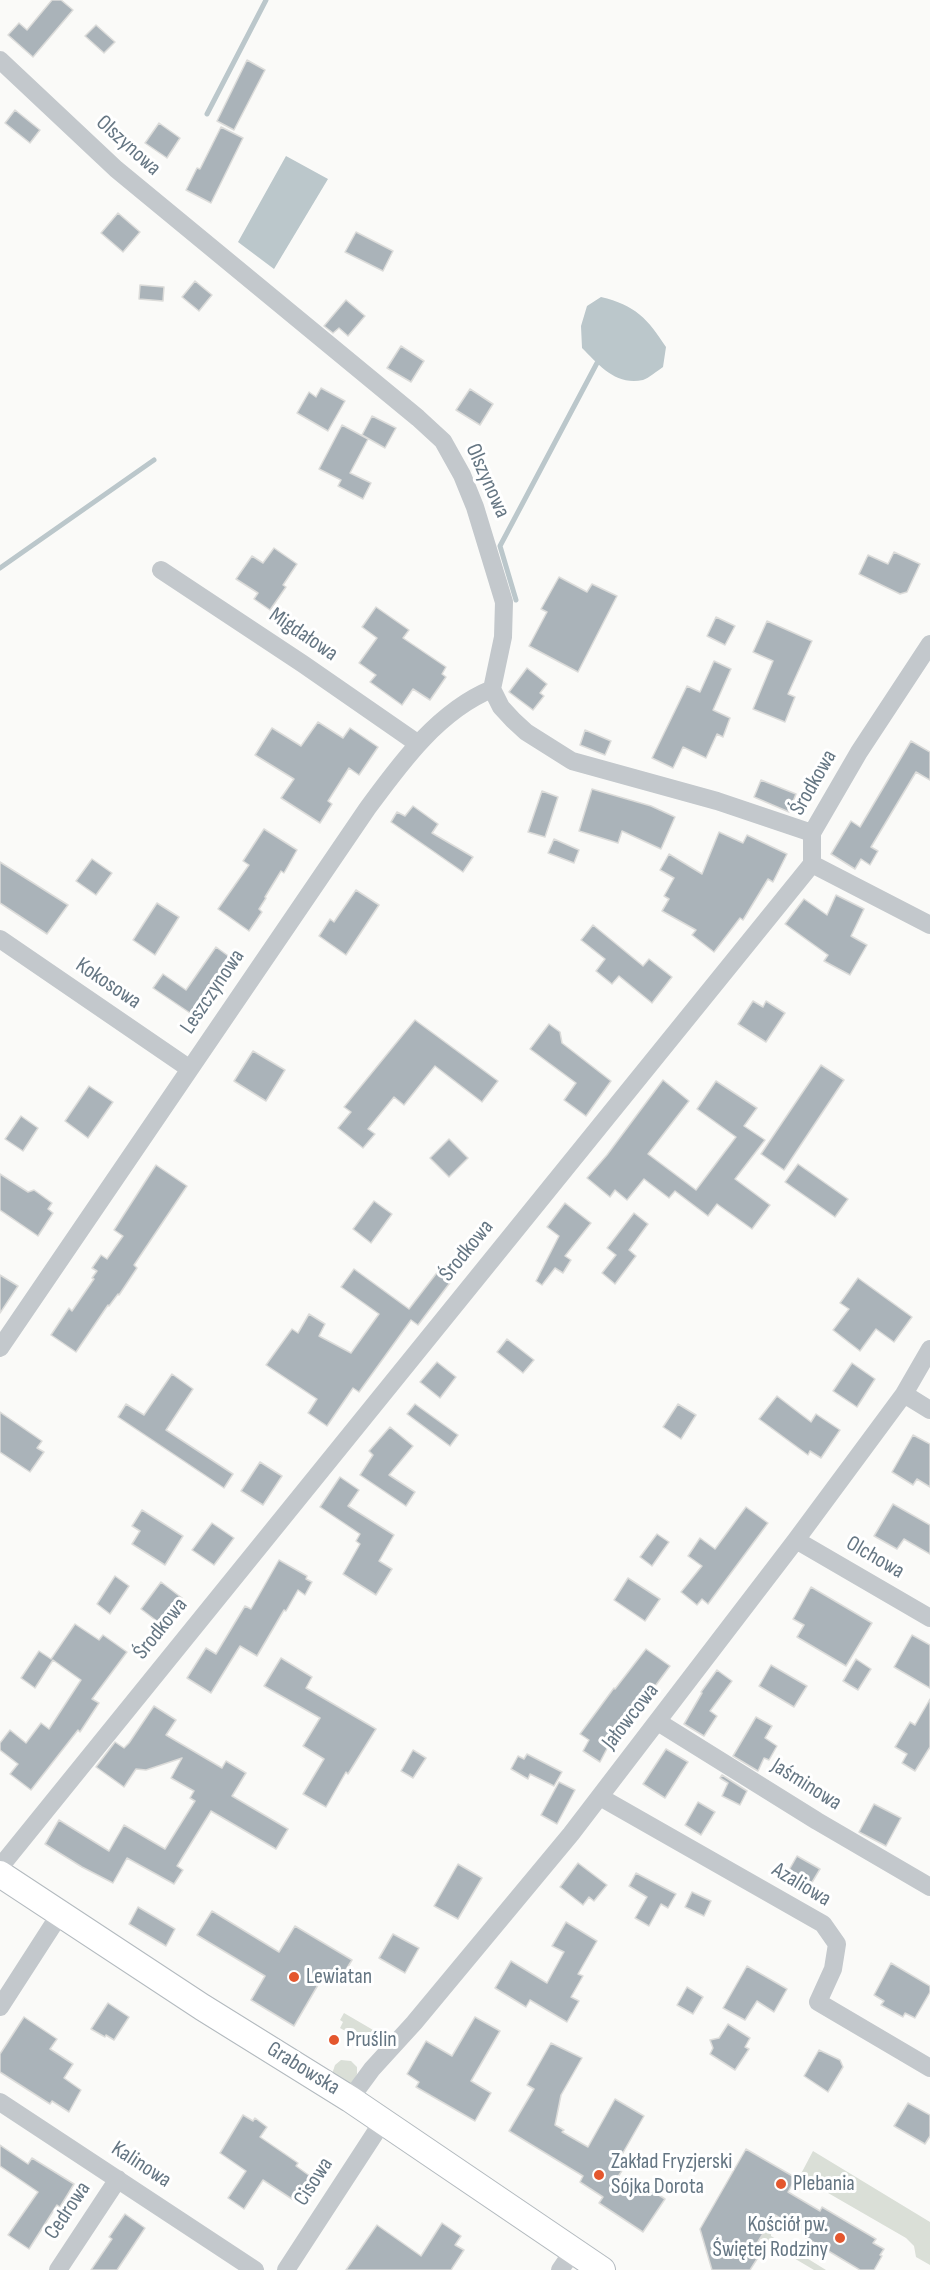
<!DOCTYPE html>
<meta charset="utf-8">
<style>
body{margin:0}
canvas{display:block;background:#fafaf8}
</style>
<canvas width="930" height="2270"></canvas>
<script>
const ctx = document.querySelector('canvas').getContext('2d');
ctx.lineJoin = 'round';
function fill(path, color) { ctx.fillStyle = color; ctx.fill(path, 'evenodd'); }
function trace(path, color, width, dash) { ctx.strokeStyle = color; ctx.lineWidth = width; ctx.lineCap = dash ? 'butt' : 'round'; ctx.setLineDash(dash || []); ctx.stroke(path); }
function label(font, color, halo, rows, align = 'center') {
  ctx.font = font + ' "Sofia Sans Condensed",sans-serif'; ctx.lineWidth = 6; ctx.setLineDash([]); ctx.textBaseline = 'middle'; ctx.strokeStyle = halo; ctx.fillStyle = color; for (const [text, x, y, turn = 0] of rows) {
    ctx.save(); ctx.translate(x, y); ctx.rotate((+turn || 0) * Math.PI / 180); ctx.textAlign = isNaN(turn) ? turn : align; if (halo) ctx.strokeText(text, 0, 0); ctx.fillText(text, 0, 0); ctx.restore();
  }
}
const green = new Path2D(`
 M344 2013 380 2034 365 2042 340 2028 343 2022 340 2020Z
 M341 2060 351 2061 357 2067V2074L353 2083 345 2084 332 2074 335 2065Z
 M813 2151 930 2222V2265L916 2257 914 2246 906 2238 816 2186 802 2184 794 2187Z
 M771 2224V2236L826 2270H814L760 2238Z`);
const water = new Path2D(`
 M286 156 328 179 274 269 238 242Z
 M601 297C635 305 648 319 666 347L663 367C657 371 649 378 643 380 616 386 599 365 582 348L581 326 587 306Z`);
const stream = new Path2D(`
 M207 114 266 0
 M0 568 154 460
 M516 600 500 546 597 363`);
const building = new Path2D(`
 M52 0H61L73 10 33 57 8 35 19 23 27 30Z
 M96 25 115 42 104 53 85 36Z
 M247 60 265 70 234 130 217 121Z
 M15 110 40 130 30 143 5 123Z
 M159 123 180 138 167 158 145 143Z
 M221 127 243 138 211 203 186 190 197 168 200 169Z
 M118 213 140 232 123 252 101 233Z
 M356 232 393 251 383 271 345 252Z
 M195 281 212 295 199 311 182 297Z
 M140 285 164 287 163 301 139 299Z
 M346 300 365 316 348 336 339 328 333 333 324 326Z
 M401 346 424 361 411 382 387 368Z
 M321 388 345 401 328 431 297 413 309 392 316 397Z
 M470 389 493 404 480 425 456 410Z
 M372 416 396 428 385 448 362 435Z
 M342 425 368 439 350 473 371 483 363 499 338 486 341 480 319 469Z
 M274 548 297 564 283 585 286 587 270 610 254 599 258 593 236 579 252 556 263 563Z
 M894 552 920 564 907 592 900 594 859 574 868 555 888 564Z
 M559 577 587 592 592 584 617 596 578 672 529 646 547 612 541 609Z
 M376 607 409 630 403 638 446 667 442 674 446 677 430 700 413 689 402 705 370 682 376 675 359 663 377 638 362 627Z
 M716 617 735 626 725 645 707 636Z
 M767 621 812 641 788 694 795 697 785 722 753 709 773 661 753 652Z
 M714 661 731 669 713 710 730 718 723 737 717 734 706 758 683 747 673 768 652 758 687 686 700 692Z
 M527 668 547 684 540 693 544 696 533 710 509 692Z
 M318 722 343 738 350 728 378 747 359 775 349 768 328 801 332 804 320 823 281 798 294 779 255 755 272 728 301 746Z
 M585 730 611 741 605 755 580 745Z
 M911 741 930 752V780L916 772 871 847 878 851 870 865 861 859 855 869 831 854 851 821 860 827Z
 M761 780 796 794 789 812 754 797Z
 M592 789 651 806 675 817 661 849 622 831 618 843 579 831Z
 M542 791 558 797 545 837 528 832Z
 M413 806 438 824 432 833 473 857 463 872 391 822 397 812 405 816Z
 M264 829 297 850 284 873 281 871 265 897 266 898 259 909 262 912 249 931 218 909 249 865 243 861Z
 M719 832 743 843 747 835 787 854 773 882 768 879 743 920 740 918 714 952 692 935 696 930 662 911 669 899 664 896 674 878 660 870 669 854 702 874Z
 M554 839 579 850 574 863 548 853Z
 M92 859 112 873 96 895 76 881Z
 M0 862 68 905 47 934 0 903Z
 M356 890 379 905 346 955 319 936 330 919 334 922Z
 M836 895 864 909 851 936 867 945 850 975 824 961 828 955 785 924 804 899 827 915Z
 M157 903 179 917 155 955 133 940Z
 M593 925 643 966 649 959 672 977 652 1003 619 976 612 984 596 971 605 959 581 940Z
 M216 947 238 963 221 989 217 986 196 1017 153 988 163 974 186 990Z
 M753 1001 763 1007 766 1001 785 1013 766 1042 738 1024Z
 M415 1020 498 1081 482 1102 435 1066 404 1105 394 1097 368 1129 375 1134 363 1148 338 1128 351 1112 344 1107Z
 M549 1024 560 1032 562 1043 611 1081 586 1116 564 1100 576 1083 530 1049Z
 M253 1051 285 1070 266 1101 234 1081Z
 M821 1065 844 1080 784 1170 761 1154Z
 M663 1080 689 1101 648 1154 696 1190 736 1137 697 1109 716 1081 757 1108 744 1126 765 1140 735 1179 770 1205 752 1229 717 1204 708 1216 675 1191 669 1198 644 1179 627 1200 615 1190 610 1197 587 1178 607 1155Z
 M89 1086 113 1102 88 1138 65 1121Z
 M21 1116 38 1128 23 1151 5 1139Z
 M449 1139 468 1158 449 1177 430 1158Z
 M798 1164 848 1199 835 1217 785 1182Z
 M156 1165 187 1186 134 1265 137 1268 119 1295 118 1294 109 1306 108 1305 76 1352 51 1335 69 1308 72 1311 94 1279 92 1278 97 1271 92 1268 101 1255 107 1259 123 1236 114 1230Z
 M0 1174 28 1192 34 1190 52 1203 48 1209 53 1213 38 1236 0 1210Z
 M374 1201 392 1214 371 1243 353 1229Z
 M565 1203 591 1223 565 1256 571 1260 563 1273 555 1268 542 1285 536 1281 559 1236 547 1227Z
 M634 1213 648 1224 629 1250 636 1256 615 1284 602 1273 616 1255 607 1248Z
 M354 1269 409 1309 439 1270 452 1280 418 1325 411 1320 359 1392 353 1388 327 1426 308 1413 317 1399 266 1365 292 1329 298 1333 309 1314 325 1324 319 1336 351 1353 379 1314 341 1287Z
 M0 1275 18 1286 0 1313Z
 M858 1278 912 1317 894 1342 876 1329 860 1351 833 1330 849 1309 840 1303Z
 M507 1339 534 1360 523 1373 497 1352Z
 M437 1362 456 1377 440 1398 420 1382Z
 M852 1363 875 1379 857 1407 833 1391Z
 M172 1374 193 1389 166 1430 233 1474 224 1488 118 1417 126 1404 144 1415Z
 M777 1396 811 1422 816 1414 840 1430 821 1458 810 1451 808 1455 759 1419Z
 M415 1404 458 1435 450 1446 407 1414Z
 M678 1404 696 1415 681 1439 663 1427Z
 M0 1412 42 1441 37 1448 44 1452 30 1472 0 1452Z
 M390 1427 413 1446 389 1475 415 1492 406 1506 360 1475 373 1455 369 1451Z
 M913 1435 930 1444V1487L917 1479 913 1485 892 1472Z
 M260 1462 282 1476 263 1505 241 1491Z
 M340 1477 359 1490 348 1506 394 1535 379 1561 392 1569 376 1595 343 1574 360 1544 356 1541 360 1534 320 1507Z
 M893 1504 930 1525V1554L904 1539 897 1549 874 1536Z
 M746 1507 768 1523 708 1604 702 1599 697 1605 681 1592 702 1566 688 1556 700 1538 715 1549Z
 M142 1510 183 1536 165 1565 132 1544 140 1531 132 1526Z
 M212 1523 234 1538 214 1565 192 1550Z
 M657 1534 669 1542 652 1566 640 1557Z
 M279 1560 307 1576 306 1579 312 1582 305 1595 298 1590 286 1611 284 1610 257 1656 240 1646 211 1693 187 1678 206 1648 216 1654 245 1606 251 1609Z
 M115 1576 129 1586 110 1614 97 1604Z
 M628 1578 660 1599 645 1621 614 1600Z
 M161 1582 182 1598 162 1625 141 1609Z
 M811 1587 872 1623 846 1666 797 1637 804 1625 793 1619Z
 M75 1624 99 1640 103 1635 127 1652 92 1699 99 1703 80 1732 78 1730 31 1790 10 1774 18 1764 0 1750V1743L10 1730 26 1743 41 1723 49 1729 81 1680 53 1660 35 1688 21 1678 39 1651 51 1659Z
 M912 1635 930 1645V1688L894 1667Z
 M646 1649 670 1666 650 1693 647 1691 611 1741 600 1762 583 1751 589 1740 580 1734 614 1688 615 1689Z
 M281 1658 312 1677 306 1688 376 1729 348 1774 346 1772 326 1807 303 1794 324 1759 303 1746 320 1718 264 1686Z
 M856 1659 871 1669 858 1690 843 1681Z
 M771 1665 807 1686 794 1707 759 1686Z
 M717 1670 732 1681 710 1711 717 1716 704 1736 684 1724 702 1693 701 1692Z
 M930 1699V1747L915 1771 902 1763 907 1754 895 1747 910 1722 915 1725Z
 M154 1706 176 1720 166 1735 222 1768 226 1761 246 1773 232 1796 288 1829 276 1849 211 1811 177 1866 183 1870 174 1884 127 1858 113 1883 82 1867 45 1844 59 1820 109 1851 124 1825 165 1849 195 1801 190 1798 194 1791 171 1778 182 1758 146 1770 136 1769 124 1787 96 1767 115 1742 124 1748 129 1743Z
 M756 1717 772 1726 765 1738 777 1746 769 1760 764 1758 758 1771 733 1756Z
 M666 1749 688 1762 665 1798 643 1784Z
 M413 1750 426 1758 413 1778 401 1771Z
 M527 1754 562 1772 554 1786 530 1774 528 1779 511 1769 518 1756 524 1759Z
 M722 1775 747 1791 740 1805 722 1796 728 1783 720 1778Z
 M559 1782 575 1790 557 1824 541 1815Z
 M698 1802 715 1812 701 1835 685 1825Z
 M874 1804 901 1818 886 1846 859 1832Z
 M797 1856 820 1869 811 1884 789 1870Z
 M578 1863 607 1885 594 1901 589 1897 583 1905 560 1887Z
 M458 1864 482 1878 458 1919 434 1906Z
 M636 1873 676 1894 668 1908 661 1904 649 1926 635 1918 647 1897 629 1886Z
 M692 1892 711 1901 704 1916 685 1907Z
 M138 1907 175 1929 166 1946 129 1924Z
 M212 1911 279 1952 295 1926 352 1960 339 1981 325 1973 294 2026 251 2000 265 1976 197 1935Z
 M566 1922 597 1941 578 1974 583 1976 571 1997 579 2001 567 2022 530 2000 526 2007 495 1988 511 1961 547 1983 564 1952 552 1946Z
 M393 1934 419 1948 405 1973 379 1958Z
 M891 1963 930 1986V1992L915 2018 905 2013 903 2017 881 2005 884 2001 874 1995Z
 M747 1966 787 1989 774 2012 757 2001 745 2020 723 2008Z
 M687 1987 703 1997 693 2014 677 2005Z
 M108 2003 129 2017 114 2040 106 2035 105 2037 91 2029Z
 M24 2017 57 2039 50 2049 73 2064 64 2078 81 2090 69 2112 52 2101 50 2104 0 2072V2054Z
 M475 2017 500 2031 471 2081 491 2093 475 2121 416 2087 419 2082 407 2074 426 2041 452 2056Z
 M728 2024 750 2038 745 2047 749 2049 735 2070 710 2054 713 2048 710 2040 719 2038Z
 M551 2043 582 2058 561 2095 555 2125 564 2130 562 2132 588 2147 615 2099 644 2116 616 2165 623 2169 616 2180 640 2195 646 2187 665 2199 643 2232 599 2203 603 2197 580 2182 583 2176 509 2131 534 2089 527 2085Z
 M819 2050 840 2060 843 2067 828 2092 804 2076Z
 M908 2103 930 2115V2136L925 2144 894 2126Z
 M243 2115 253 2121 255 2118 267 2127 260 2137 298 2163 296 2166 314 2179 298 2203 263 2180 244 2209 228 2198 246 2171 220 2153Z
 M0 2145 28 2164 32 2158 74 2184 60 2207 57 2205 29 2249 8 2235 38 2192 0 2166Z
 M746 2149 796 2178 788 2192 820 2211 822 2207 876 2239 873 2243 884 2249 880 2255 882 2256 874 2270H860L805 2237 806 2234 775 2215 750 2254 757 2259 750 2270H712L700 2229Z
 M125 2214 145 2228 117 2270H91L112 2239 109 2237Z
 M442 2223 461 2236 455 2245 464 2250 451 2270H346L377 2225 421 2256Z`);
const street = new Path2D(`
 M0 60 116 169 418 418 443 441 462 475 475 507 504 602 503 637 492 689 501 707 513 720 526 732 572 761 717 801 812 833
 M161 570 303 664 417 743
 M812 864 930 925
 M0 939 190 1069
 M0 1348 367 809C400 764 438 711 492 689
 M904 1394 930 1410
 M796 1540 930 1618
 M658 1722 817 1821 930 1887
 M600 1797 823 1924 837 1944 833 1969 818 2002 930 2068
 M0 1867 812 864V833L859 752 930 644
 M0 2007 60 1914
 M350 2099 372 2069 414 2023 571 1834 796 1540 904 1394 930 1349
 M0 2102 255 2270
 M58 2270 118 2179
 M286 2270 383 2121
 M560 2270 573 2251`);
const secondary = new Path2D(`
 M0 1874 202 2007 350 2099 602 2270`);
const markers = [
 [294,1977,6,"#e4572e"],
 [334,2040,6,"#e4572e"],
 [599,2175,6,"#e4572e"],
 [781,2184,6,"#e4572e"],
 [840,2238,6,"#e4572e"]
];
const streetNames = [
 ["Olszynowa",128,146,42],
 ["Olszynowa",487,481,66],
 ["Migdałowa",303,635,34],
 ["Środkowa",814,783,-60],
 ["Kokosowa",108,984,34],
 ["Leszczynowa",213,992,-56],
 ["Środkowa",467,1251,-51],
 ["Olchowa",875,1558,30],
 ["Środkowa",161,1629,-51],
 ["Jałowcowa",631,1717,-52],
 ["Jaśminowa",806,1785,32],
 ["Azaliowa",801,1885,31],
 ["Grabowska",303,2069,32],
 ["Kalinowa",141,2165,33],
 ["Cisowa",314,2182,-57],
 ["Cedrowa",68,2211,-56]
];
const poiNames = [
 ["Lewiatan",306,1977],
 ["Pruślin",346,2040],
 ["Zakład Fryzjerski",611,2162],
 ["Sójka Dorota",611,2187],
 ["Plebania",793,2184],
 ["Kościół pw.",828,2225,"right"],
 ["Świętej Rodziny",828,2250,"right"]
];
fill(green, '#dadfd7');
fill(water, '#bbc7cb');
trace(stream, '#bbc7cb', 5);
fill(building, '#aab3b9');
trace(building, '#dcdcda', 1.5);
trace(secondary, '#b3babf', 28);
trace(street, '#c3c8cc', 18);
trace(secondary, '#fff', 26);
for (const [x, y, r, color] of markers) { const dot = new Path2D(); dot.arc(x, y, r, 0, 2 * Math.PI); ctx.fillStyle = color; ctx.fill(dot); trace(dot, '#fff', 2); }
label('22px', '#657683', '#fff', streetNames);
label('22px', '#657683', '#fff', poiNames, 'left');
</script>
